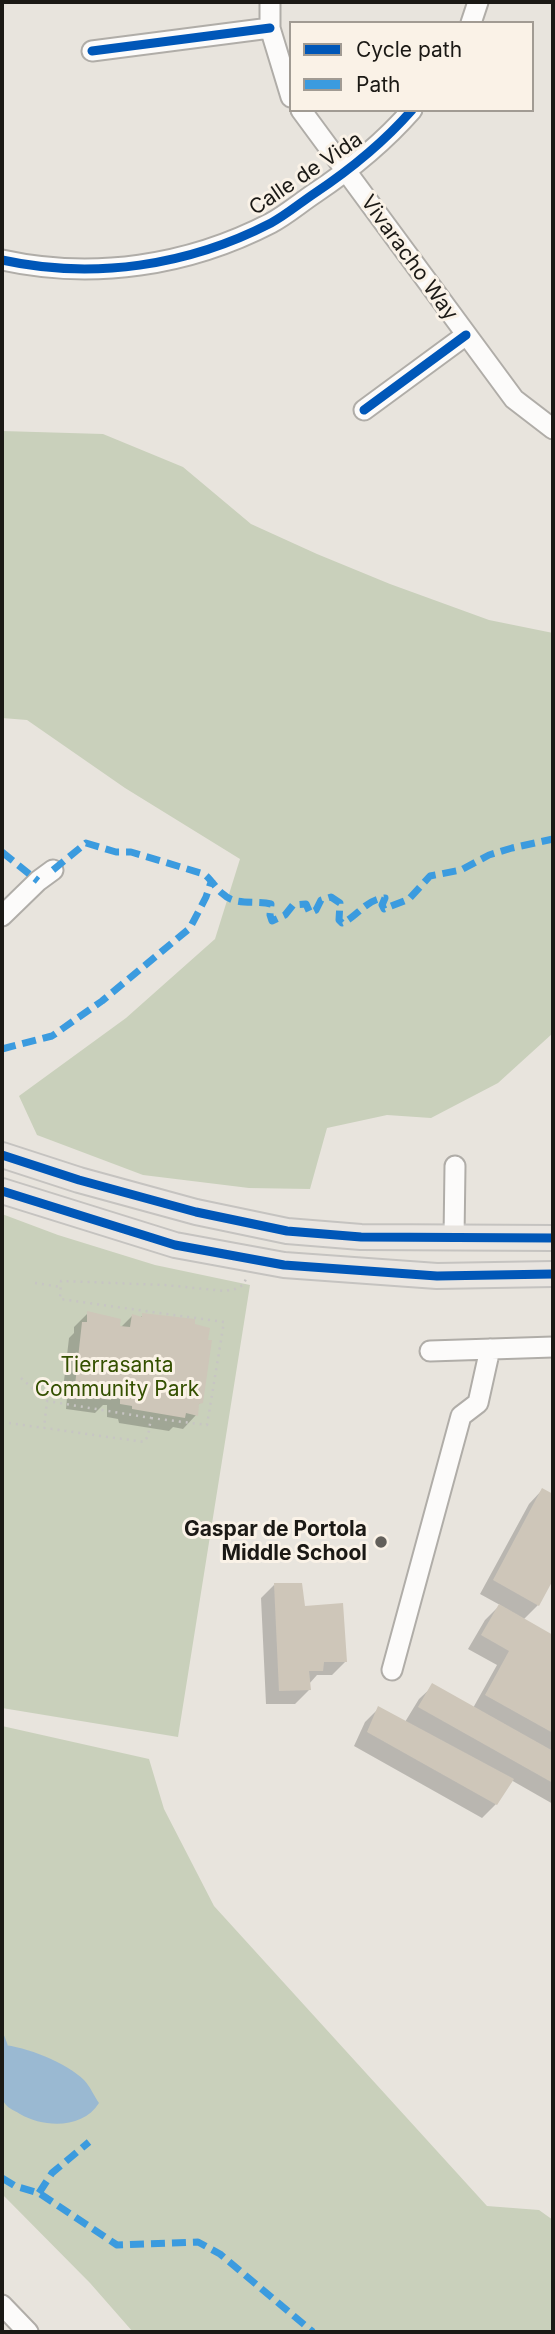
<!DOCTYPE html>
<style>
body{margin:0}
#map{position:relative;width:555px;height:2334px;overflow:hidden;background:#e8e4dd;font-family:Inter,sans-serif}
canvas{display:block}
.frame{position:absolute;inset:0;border:4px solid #1b1915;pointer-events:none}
.legend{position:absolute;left:289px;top:21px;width:245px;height:91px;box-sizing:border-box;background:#faf2e7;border:2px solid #a19b93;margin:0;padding:9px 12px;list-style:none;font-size:21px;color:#1b1915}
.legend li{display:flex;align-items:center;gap:14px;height:35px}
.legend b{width:35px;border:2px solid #a19b93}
</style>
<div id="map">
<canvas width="555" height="2334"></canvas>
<div class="frame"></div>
<ul class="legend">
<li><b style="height:9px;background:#0057b8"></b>Cycle path</li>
<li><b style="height:9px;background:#3b9bdf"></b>Path</li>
</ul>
</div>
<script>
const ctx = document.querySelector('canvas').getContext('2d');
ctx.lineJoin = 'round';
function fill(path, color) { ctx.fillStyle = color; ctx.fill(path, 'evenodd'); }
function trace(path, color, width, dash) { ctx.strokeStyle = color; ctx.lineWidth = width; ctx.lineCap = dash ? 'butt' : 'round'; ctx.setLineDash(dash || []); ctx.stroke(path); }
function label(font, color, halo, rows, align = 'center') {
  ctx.font = font + ' Inter,sans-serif'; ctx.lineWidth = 6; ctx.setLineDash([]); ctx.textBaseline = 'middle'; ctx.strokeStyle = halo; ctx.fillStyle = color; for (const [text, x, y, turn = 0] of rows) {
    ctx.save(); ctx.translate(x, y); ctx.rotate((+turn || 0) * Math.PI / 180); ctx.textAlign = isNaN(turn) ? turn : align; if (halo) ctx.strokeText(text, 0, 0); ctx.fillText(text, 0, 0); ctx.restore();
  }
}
const green = new Path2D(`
 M2 431 103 434 183 467 251 524 317 554 390 584 489 620 553 633V1033L498 1083 431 1118 387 1115 327 1128 310 1189 249 1188 143 1175 37 1135 19 1096 126 1018 215 939 240 859 125 788 27 720 2 718Z
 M2 1214 58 1235 155 1265 250 1285 178 1737 2 1708Z
 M2 1726 149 1759 164 1809 214 1906 487 2206 539 2210 553 2220V2332H133L90 2283 2 2194Z`);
const water = new Path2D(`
 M2 2045C25 2046 67 2063 84 2080 90 2086 94 2096 99 2103 83 2129 44 2128 20 2114 14 2110 6 2108 3 2100 0 2089 2 2059 2 2045Z`);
const shadow = new Path2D(`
 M88 1313 117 1331 132 1316 140 1318 143 1315 201 1402 197 1406 196 1415 183 1429 173 1427 169 1431 119 1423 118 1419 107 1417V1405H103L95 1413 66 1409 67 1398H62L69 1338 74 1333V1327Z
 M542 1490 553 1496V1576L538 1605 523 1620 553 1637V1804L511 1780 496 1804 482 1818 354 1746 365 1722 379 1708 405 1722 419 1699 433 1686 473 1708 497 1665 468 1649 485 1620 500 1605 480 1594 529 1504Z
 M274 1585 303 1608 346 1661 332 1675H317L309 1684V1690L295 1704H266L261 1598Z`);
const stream = new Path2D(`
 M2 2037 5 2045`);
const building = new Path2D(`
 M87 1311 121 1319 120 1326 130 1327 132 1314 142 1317V1313L195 1319V1324L210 1328 208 1340H212L203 1403 199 1404 198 1416 186 1413 185 1418 132 1409V1406L120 1404V1392H111V1400L79 1395 80 1385H75L82 1322H87Z
 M542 1488 553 1494V1580L539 1606 493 1580Z
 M274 1583H302L305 1606 343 1603 347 1662H324L323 1671H309L311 1690 279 1691Z
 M499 1604 553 1635V1733L485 1695 509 1651 481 1635Z
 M432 1683 553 1751V1783L418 1707Z
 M378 1706 514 1779 497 1805 367 1732Z`);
const path = new Path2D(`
 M35 1283 61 1287
 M21 1378 47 1401
 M151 1418 207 1425 224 1322 60 1299 61 1281 165 1285 225 1291 235 1289 243 1285 246 1279
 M2 1422 144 1442 148 1436 151 1418 47 1401 44 1428`);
const minor = new Path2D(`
 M270 2V28L291 97
 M471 23 478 2
 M92 51 270 28
 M301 110 514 399 553 429
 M2 260C93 280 188 266 271 223 286 215 300 203 315 193 351 169 383 143 412 110
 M364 410 466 335
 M2 916 38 881 53 870
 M454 1238 455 1166
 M430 1351 553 1347
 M392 1670 461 1416 478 1403 490 1349
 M2 2305 28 2332`);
const major = new Path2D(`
 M2 1155 79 1180 196 1212 287 1231 361 1237 553 1238
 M2 1191 175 1245 284 1265 437 1276 553 1274`);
const quiet = new Path2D(`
 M2 852 38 881
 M53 870 86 843 116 852H131L204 874C212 880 215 888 223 894 235 906 256 900 271 904L270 915 272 921 285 915 293 905 306 904 310 913 316 910 321 900 331 897 340 903 339 920 342 923C357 917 366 899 385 898L382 905 384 909 409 899 430 876 461 870 489 855 512 848 553 839
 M2 1049 52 1036 102 1001 190 928 206 897 212 879
 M2 2178 15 2186 39 2193 117 2245 198 2242 220 2254 313 2332
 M39 2193 52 2173 89 2142`);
const cycleway = new Path2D(`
 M92 51 270 28
 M2 260C93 280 188 266 271 223 286 215 300 203 315 193 351 169 383 143 412 110
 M364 410 466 335
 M2 1155 79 1180 196 1212 287 1231 361 1237 553 1238
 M2 1191 175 1245 284 1265 437 1276 553 1274`);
const markers = [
 [381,1542,7,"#63605b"]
];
const streetNames = [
 ["Calle de Vida",306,174,-34],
 ["Vivaracho Way",409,258,54]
];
const parkNames = [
 ["Tierrasanta",117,1366],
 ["Community Park",117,1390]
];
const poiNames = [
 ["Gaspar de Portola",367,1530],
 ["Middle School",367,1554]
];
fill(green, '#c9d0bb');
fill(water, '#9ab9d2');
fill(shadow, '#0003');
trace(stream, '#9ab9d2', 5);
fill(building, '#cec6b9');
trace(minor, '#b0ada8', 23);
trace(major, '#c5c3c0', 28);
trace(path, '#c7c5c3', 2.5, [2, 5]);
trace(minor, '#fcfbfa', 19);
trace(major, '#e9e5e0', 24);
trace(quiet, '#3b9bdf', 7, [14, 7]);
trace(cycleway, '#0057b8', 9);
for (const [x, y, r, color] of markers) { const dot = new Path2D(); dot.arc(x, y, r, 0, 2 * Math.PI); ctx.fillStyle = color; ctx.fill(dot); trace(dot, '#faf2e7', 2.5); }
label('21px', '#1b1915', '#faf2e7', streetNames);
label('21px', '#345000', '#faf2e7', parkNames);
label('bold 21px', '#1b1915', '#faf2e7', poiNames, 'right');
</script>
